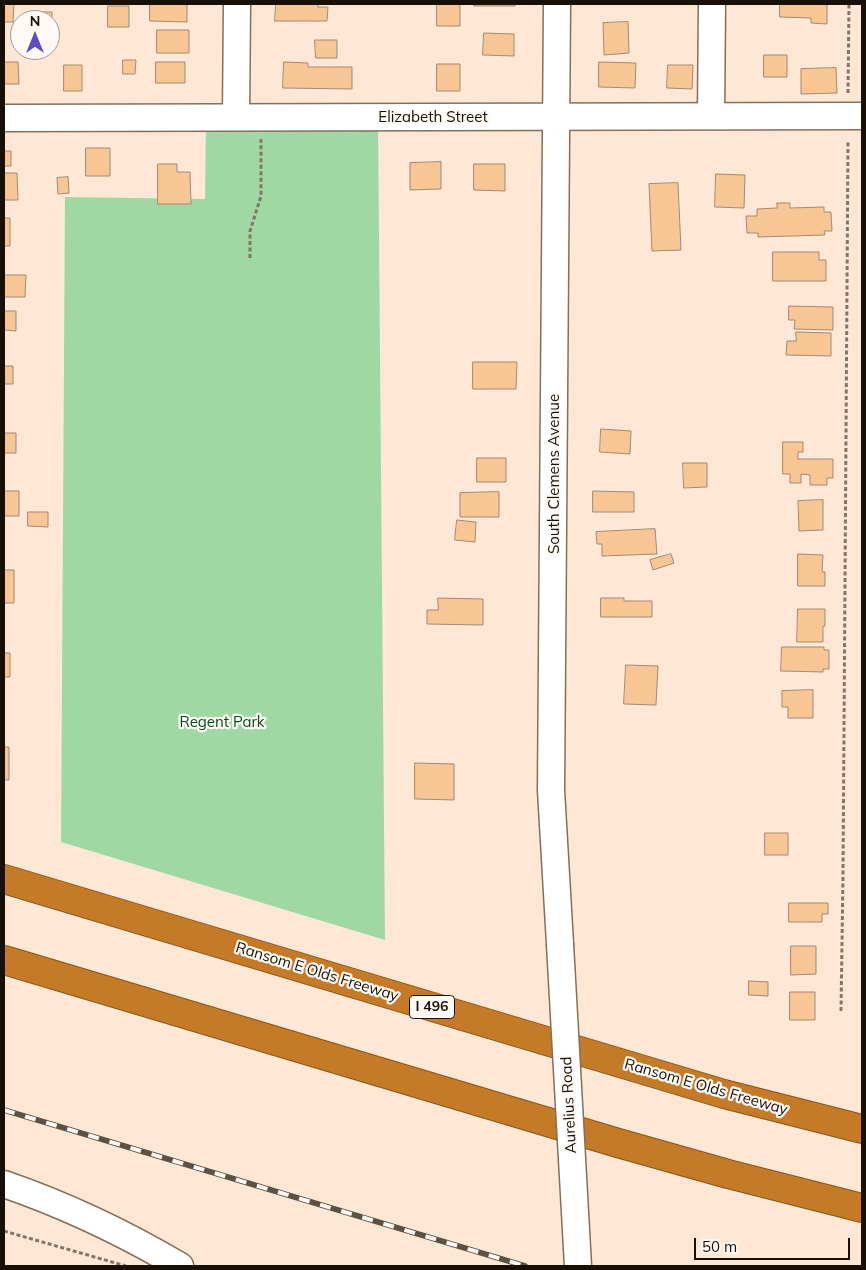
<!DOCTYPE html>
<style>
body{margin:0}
#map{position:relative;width:866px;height:1270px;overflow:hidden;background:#fee8d5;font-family:Mulish,sans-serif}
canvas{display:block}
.frame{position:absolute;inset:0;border:5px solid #180f07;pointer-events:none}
.north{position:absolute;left:10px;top:10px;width:50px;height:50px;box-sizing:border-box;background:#fef9f4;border:1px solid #a29b95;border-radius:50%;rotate:0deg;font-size:14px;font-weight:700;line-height:20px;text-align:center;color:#180f07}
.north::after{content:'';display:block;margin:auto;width:18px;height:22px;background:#5c4bc4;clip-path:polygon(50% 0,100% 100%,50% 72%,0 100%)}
.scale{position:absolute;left:694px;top:1238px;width:156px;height:22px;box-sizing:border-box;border:2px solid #180f07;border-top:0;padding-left:6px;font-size:15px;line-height:18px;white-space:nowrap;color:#180f07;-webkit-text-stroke:4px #fef9f4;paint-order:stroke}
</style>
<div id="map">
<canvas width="866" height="1270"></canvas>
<div class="frame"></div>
<div class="north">N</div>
<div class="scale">50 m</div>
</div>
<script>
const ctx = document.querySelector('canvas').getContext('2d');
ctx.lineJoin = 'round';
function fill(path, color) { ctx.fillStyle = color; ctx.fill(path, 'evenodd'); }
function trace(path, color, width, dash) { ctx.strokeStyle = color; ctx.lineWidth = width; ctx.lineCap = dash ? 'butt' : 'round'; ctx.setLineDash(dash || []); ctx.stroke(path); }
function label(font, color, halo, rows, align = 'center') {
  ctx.font = font + ' Mulish,sans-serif'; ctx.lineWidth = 4.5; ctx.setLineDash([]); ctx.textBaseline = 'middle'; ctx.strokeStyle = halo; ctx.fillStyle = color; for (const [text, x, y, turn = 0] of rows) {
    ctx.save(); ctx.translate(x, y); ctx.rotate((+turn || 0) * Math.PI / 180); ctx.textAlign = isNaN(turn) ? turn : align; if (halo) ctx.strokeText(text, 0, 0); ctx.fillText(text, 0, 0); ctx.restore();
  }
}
const green = new Path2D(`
 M206 116 378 117 385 940 61 842 65 197 205 199Z`);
const building = new Path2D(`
 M4 4H14L13 22H4Z
 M150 4H187V22L150 21Z
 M276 4H318V7H328L327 21H275Z
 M437 4H460V26H437Z
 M474 4H515V6H474Z
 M780 4H827V24L811 23V18L780 17Z
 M108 6H129V27H108Z
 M34 12H52V26H50V20H34Z
 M628 22 629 53 604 55 603 23Z
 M157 30H189V53H157Z
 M484 33 514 34V56L483 55Z
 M315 40H337V58H316Z
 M764 55H787V77H764Z
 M123 60H136L135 74H123Z
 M4 62H18L19 84H4Z
 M156 62H185V83H156Z
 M284 62 308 63V67H352V89L283 88Z
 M599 62 636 63 635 88 599 87Z
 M437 64H460V91H437Z
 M64 65H82V91H64Z
 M668 65H693L692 89 667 88Z
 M836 68 837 93 801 94V69Z
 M86 148H110V176H86Z
 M4 151H11V166H4Z
 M441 162V189L410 190V163Z
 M158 164H177V172H190L191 204H158Z
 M474 164H505V191L474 190Z
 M4 173H17L18 200H4Z
 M716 174 745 175 744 208 715 207Z
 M68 177 69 193 58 194 57 178Z
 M678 183 681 250 652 251 649 184Z
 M777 203H790V208L824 207V212H831L832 231H824L825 235 758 237V233H747L746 216H757V209L777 208Z
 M4 218H10V246H4Z
 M773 252H819V260H826V281H773Z
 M4 275H26L25 297H4Z
 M789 306 833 307V330L794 329 795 320H789Z
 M4 311H16V331L4 330Z
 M796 332 831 333V356L786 355 787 341H796Z
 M473 362H517L516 389H473Z
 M4 366H13V384H4Z
 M601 429 631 431 630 454 600 452Z
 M4 433H16V453H4Z
 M783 442H803V452H798V459H833V478H827V485H810V475L801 474V483H790V474H783Z
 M477 458H506V482H477Z
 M683 463H707V487L684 488Z
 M4 491H19V516H4Z
 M593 491 634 492V512H593Z
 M499 492V517H460V493Z
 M823 500V530L799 531 798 501Z
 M28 512H48V527L28 526Z
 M457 520 476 522 475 542 455 540Z
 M655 529 657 554 602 556V544H597L596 532Z
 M671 554 674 563 653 570 650 560Z
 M798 554 823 555 822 572H825V586H798Z
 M4 570H14V603H4Z
 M438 598 483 599V625L427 624V610H438Z
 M601 598H624V601H652V617H601Z
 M798 609H825V626H823V642H797Z
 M782 647H824V650H829V669H823V672L781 671Z
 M4 653H10V677H4Z
 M626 665 658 666 656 705 624 704Z
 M813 690V718H788V707H782V691Z
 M4 747H9V780H4Z
 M415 763 454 764V800L415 799Z
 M765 833H788V855H765Z
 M789 903H828V914H822V922H789Z
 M791 946H816V974L791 975Z
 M749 981 768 982V996L749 995Z
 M790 992H815V1020H790Z`);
const path = new Path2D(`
 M848 93 849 4
 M250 258V231L261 196V139
 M841 1011 843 875 848 140
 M4 1231 126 1266`);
const minor = new Path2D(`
 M557 4 551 790 560 944
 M711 116 712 4
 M236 117 237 4
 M4 118 862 116
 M4 1184C65 1205 124 1233 180 1266`);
const highway = new Path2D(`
 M4 879 724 1094 862 1129
 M4 960 618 1143 728 1174 862 1208`);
const rail = new Path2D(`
 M4 1110 525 1266`);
const minorBridge = new Path2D(`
 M560 944 578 1266`);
const shields = [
 [432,1007,45]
];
const shieldNames = [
 ["I 496",432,1007]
];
const streetNames = [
 ["Elizabeth Street",433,117],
 ["South Clemens Avenue",554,474,-90],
 ["Ransom E Olds Freeway",317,972,17],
 ["Ransom E Olds Freeway",706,1087,16],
 ["Aurelius Road",569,1105,-93]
];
const parkNames = [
 ["Regent Park",222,722]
];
fill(green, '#a0d8a4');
fill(building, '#f8c594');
trace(building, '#a28a73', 1);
trace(minor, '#866f58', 29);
trace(highway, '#88551b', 30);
trace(path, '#847568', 3, [4, 2.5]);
trace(minor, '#fff', 26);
trace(highway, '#c47a26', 28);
trace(rail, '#5d5045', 5.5);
trace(rail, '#fef9f4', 4, [11]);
trace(minorBridge, '#866f58', 29, []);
trace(minorBridge, '#fff', 26);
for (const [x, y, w] of shields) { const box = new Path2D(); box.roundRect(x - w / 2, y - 11.5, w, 23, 4); ctx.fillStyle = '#fef9f4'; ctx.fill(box); trace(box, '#180f07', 1); }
label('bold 14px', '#180f07', null, shieldNames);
label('15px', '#180f07', '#fef9f4', streetNames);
label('15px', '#004e16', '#fef9f4', parkNames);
</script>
